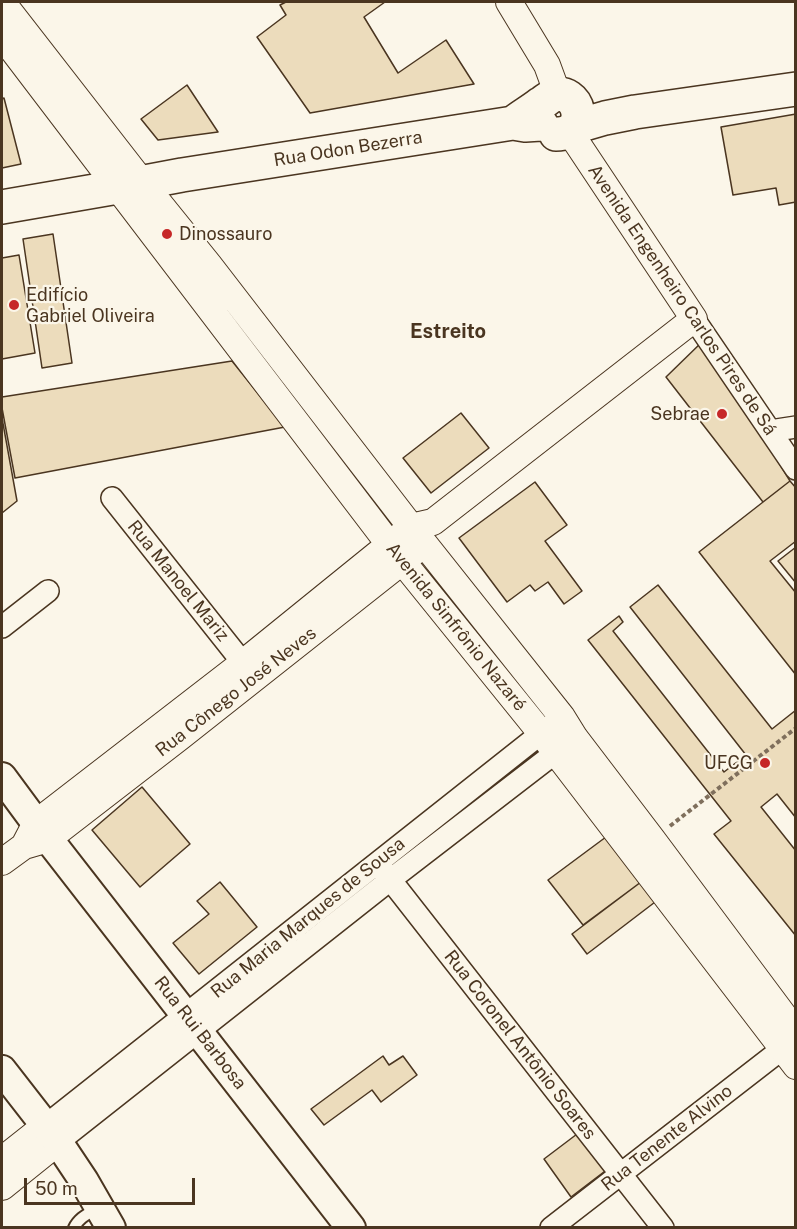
<!DOCTYPE html>
<meta charset="utf-8">
<style>
body{margin:0}
#map{position:relative;width:797px;height:1229px;overflow:hidden;background:#fbf6e9;font-family:"Public Sans",sans-serif}
canvas{display:block}
.frame{position:absolute;inset:0;border:3px solid #4a3520;pointer-events:none}
.scale{position:absolute;left:24px;top:1178px;width:171px;height:27px;box-sizing:border-box;border:3px solid #4a3520;border-top:0;padding-left:8px;font-size:18px;line-height:21px;white-space:nowrap;color:#4a3520;-webkit-text-stroke:4px #fbf6e9;paint-order:stroke}
</style>
<div id="map">
<canvas width="797" height="1229"></canvas>
<div class="frame"></div>
<div class="scale">50 m</div>
</div>
<script>
const ctx = document.querySelector('canvas').getContext('2d');
ctx.lineJoin = 'round';
function fill(path, color) { ctx.fillStyle = color; ctx.fill(path, 'evenodd'); }
function trace(path, color, width, dash) { ctx.strokeStyle = color; ctx.lineWidth = width; ctx.lineCap = dash ? 'butt' : 'round'; ctx.setLineDash(dash || []); ctx.stroke(path); }
function label(font, color, halo, rows, align = 'center') {
  ctx.font = font + ' "Public Sans",sans-serif'; ctx.lineWidth = 4.5; ctx.setLineDash([]); ctx.textBaseline = 'middle'; ctx.strokeStyle = halo; ctx.fillStyle = color; for (const [text, x, y, turn = 0] of rows) {
    ctx.save(); ctx.translate(x, y); ctx.rotate((+turn || 0) * Math.PI / 180); ctx.textAlign = isNaN(turn) ? turn : align; if (halo) ctx.strokeText(text, 0, 0); ctx.fillText(text, 0, 0); ctx.restore();
  }
}
const building = new Path2D(`
 M286 2H385L364 17 398 73 446 40 474 84 310 113 257 37 286 15 280 5Z
 M187 85 218 132 158 140 141 119Z
 M4 98 21 164 2 168V99Z
 M796 114V202L779 205 776 188 733 195 721 127Z
 M53 234 72 363 42 368 23 239Z
 M19 255 35 353 2 359V258Z
 M704 340 790 481 763 502 666 377Z
 M232 361 285 427 15 478 2 408V397Z
 M461 413 489 448 431 493 403 458Z
 M2 418 17 501 2 513Z
 M790 481 796 488V541L770 561 796 593V675L699 552Z
 M535 482 567 525 545 541 582 591 564 604 548 582 535 591 530 585 507 602 459 538Z
 M796 547V583L778 561Z
 M658 585 772 729 796 710V818L777 794 761 807 796 851V936L714 834 731 821 588 640 619 616 623 622 613 631 724 772 746 755 630 607Z
 M142 787 190 844 140 887 92 830Z
 M610 834 645 879 583 925 548 880Z
 M645 879 659 899 587 954 572 934Z
 M220 882 257 927 199 974 173 943 209 914 197 901Z
 M383 1056 389 1065 403 1056 417 1075 381 1102 372 1090 324 1125 311 1109Z
 M585 1128 613 1165 571 1197 544 1159Z`);
const path = new Path2D(`
 M670 826 796 728`);
const service = new Path2D(`
 M74 1228C79 1217 90 1213 99 1207`);
const minor = new Path2D(`
 M694 319 796 469
 M770 431 796 427
 M112 498 243 663
 M2 627 48 591
 M382 869 663 1228
 M45 1126 553 724
 M58 1142 390 880 568 743
 M551 1228 782 1049`);
const tertiary = new Path2D(`
 M2 2 142 182 209 265 411 527 562 717 575 738 652 839 796 1032
 M509 2 547 65 558 95
 M2 36 402 561 541 733 796 1066
 M24 846 36 823 243 663 411 527 433 522 694 319 569 131
 M2 862 24 846 48 839 180 737 414 552
 M2 1160 45 1126
 M2 1187 58 1142`);
const secondary = new Path2D(`
 M2 777 36 823 351 1228
 M2 1070 58 1142 84 1181 111 1228`);
const primary = new Path2D(`
 M513 123C522 116 531 111 540 104 544 102 548 98 552 96 579 85 592 134 556 134
 M574 127 605 118 635 112 796 89
 M2 207 118 187 182 175 513 123 525 125 541 124`);
const markers = [
 [167,234,6,"#c62828"],
 [14,305,6,"#c62828"],
 [722,414,6,"#c62828"],
 [765,763,6,"#c62828"]
];
const streetNames = [
 ["Rua Odon Bezerra",348,149,-9],
 ["Avenida Engenheiro Carlos Pires de Sá",682,300,56],
 ["Rua Manoel Mariz",178,581,51],
 ["Avenida Sinfrônio Nazaré",456,627,51],
 ["Rua Cônego José Neves",236,692,-38],
 ["Rua Maria Marques de Sousa",308,918,-39],
 ["Rua Rui Barbosa",200,1033,52],
 ["Rua Coronel Antônio Soares",520,1045,52],
 ["Rua Tenente Alvino",667,1138,-38]
];
const poiNames = [
 ["Dinossauro",179,234],
 ["Edifício",26,295],
 ["Gabriel Oliveira",26,316],
 ["Sebrae",710,414,"right"],
 ["UFCG",753,763,"right"]
];
const neighbourhoodNames = [
 ["Estreito",448,332]
];
fill(building, '#ecdcbc');
trace(building, '#4a3520', 1.5);
trace(service, '#4a3520', 14);
trace(minor, '#4a3520', 24);
trace(tertiary, '#4a3520', 28);
trace(secondary, '#4a3520', 32);
trace(primary, '#4a3520', 36);
trace(path, '#7f6f5c', 4, [4.5, 3]);
trace(service, '#fbf6e9', 10);
trace(minor, '#fbf6e9', 21);
trace(tertiary, '#fbf6e9', 26);
trace(secondary, '#fbf6e9', 28);
trace(primary, '#fbf6e9', 33);
for (const [x, y, r, color] of markers) { const dot = new Path2D(); dot.arc(x, y, r, 0, 2 * Math.PI); ctx.fillStyle = color; ctx.fill(dot); trace(dot, '#fbf6e9', 2); }
label('18px', '#4a3520', '#fbf6e9', streetNames);
label('18px', '#4a3520', '#fbf6e9', poiNames, 'left');
label('bold 20px', '#4a3520', '#fbf6e9', neighbourhoodNames);
</script>
